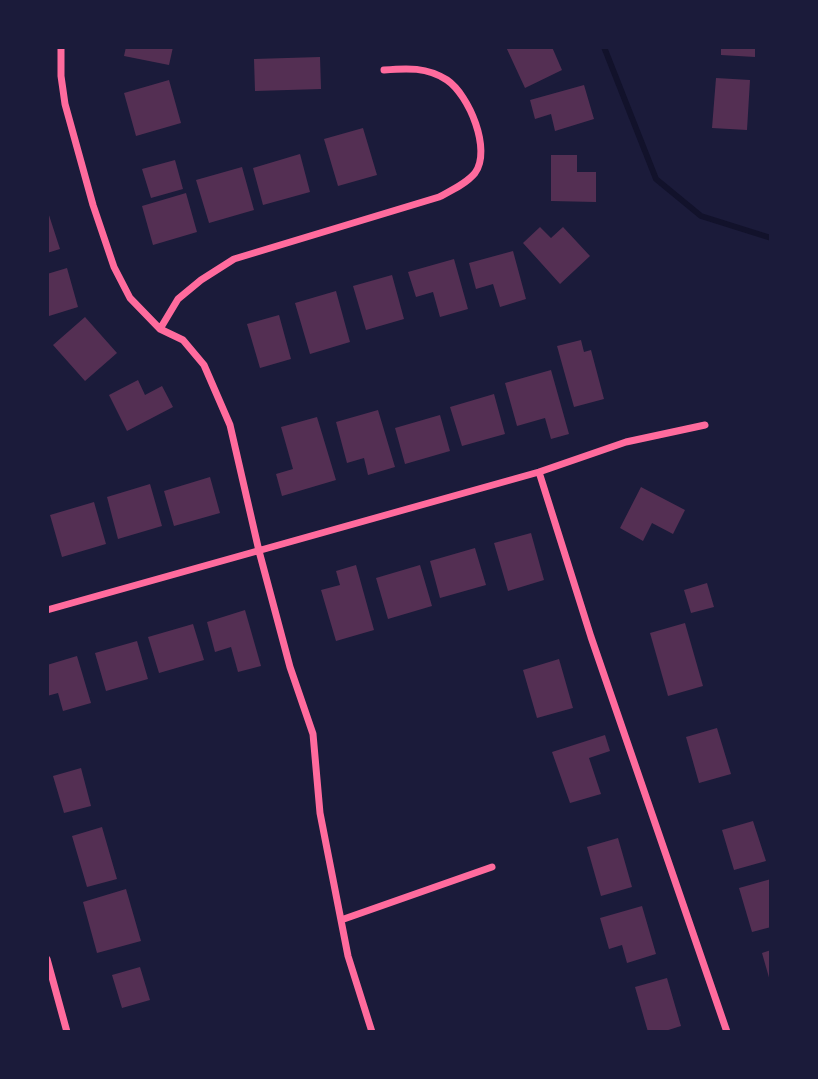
<!DOCTYPE html>
<style>
body{margin:0}
#map{position:relative;width:818px;height:1079px;overflow:hidden;background:#1b1b3a;font-family:Quicksand,sans-serif}
canvas{display:block}
.frame{position:absolute;inset:0;border:49px solid #1b1b3a;pointer-events:none}
</style>
<div id="map">
<canvas width="818" height="1079"></canvas>
<div class="frame"></div>
</div>
<script>
const ctx = document.querySelector('canvas').getContext('2d');
ctx.lineJoin = 'round';
function trace(path, color, width, dash) { ctx.strokeStyle = color; ctx.lineWidth = width; ctx.lineCap = dash ? 'butt' : 'round'; ctx.setLineDash(dash || []); ctx.stroke(path); }
function fill(path, color) { ctx.fillStyle = color; ctx.fill(path, 'evenodd'); }
const stream = new Path2D(`
 M604 47 656 179 701 216 771 238`);
const building = new Path2D(`
 M126 47H173L169 65 124 56Z
 M506 47H552L562 70 525 88Z
 M721 47H755V57L721 55Z
 M320 57 321 89 255 91 254 59Z
 M716 78 750 80 747 130 712 128Z
 M169 80 181 123 136 136 124 93Z
 M584 85 594 119 555 131 551 114 535 119 530 100Z
 M363 128 377 175 338 186 324 139Z
 M300 154 310 192 263 205 253 168Z
 M551 155H577V172H596V202L551 201Z
 M175 160 183 189 151 198 142 169Z
 M242 167 254 210 209 223 196 180Z
 M186 193 197 232 153 245 142 206Z
 M47 209 60 249 47 253Z
 M540 227 551 238 563 227 590 256 560 284 523 243Z
 M513 251 526 299 500 307 493 284 476 289 469 263Z
 M454 259 468 309 440 317 433 292 416 297 408 272Z
 M67 268 78 307 49 316 47 274Z
 M392 275 404 319 366 330 353 286Z
 M336 291 350 342 310 354 295 303Z
 M279 315 291 359 260 368 247 324Z
 M85 317 117 353 85 381 53 345Z
 M581 340 584 352 591 350 604 399 574 407 557 346Z
 M551 370 569 434 551 439 545 418 517 426 505 383Z
 M138 380 145 395 162 386 173 407 127 431 109 395Z
 M494 394 505 434 462 446 450 407Z
 M378 410 395 467 368 475 364 458 347 463 336 422Z
 M440 415 450 451 405 464 395 428Z
 M317 417 336 480 282 496 276 474 293 469 281 427Z
 M210 477 220 513 174 526 164 491Z
 M150 484 162 526 118 539 107 497Z
 M641 487 685 510 673 534 652 523 643 541 620 528Z
 M94 502 106 544 62 557 50 515Z
 M531 533 544 580 508 591 494 543Z
 M475 548 486 585 440 598 430 561Z
 M356 565 374 630 336 641 321 590 340 585 336 571Z
 M420 565 432 606 388 619 376 578Z
 M707 583 714 607 691 613 684 590Z
 M245 610 261 666 238 672 231 647 215 652 207 622Z
 M685 623 703 686 668 696 650 633Z
 M193 624 204 660 159 673 148 637Z
 M137 641 148 679 106 691 95 653Z
 M77 656 91 703 63 711 58 693 47 696V665Z
 M559 659 573 708 537 718 523 670Z
 M717 728 731 774 699 783 686 737Z
 M605 735 610 751 589 758 601 794 570 803 552 752Z
 M81 768 91 806 64 813 53 776Z
 M753 821 766 861 734 870 722 830Z
 M102 827 117 879 87 887 72 836Z
 M618 838 632 887 601 896 587 847Z
 M771 879V927L752 932 739 888Z
 M126 889 141 941 97 953 83 902Z
 M642 906 656 954 627 963 622 945 609 949 600 918Z
 M771 950V981H770L762 953Z
 M140 967 150 1000 122 1008 112 975Z
 M667 978 681 1026 662 1032H648L635 987Z`);
const minor = new Path2D(`
 M61 47V76L65 104 93 205 114 267 130 298 160 329 183 340 204 365 230 425 259 551 290 667 313 734 320 813 348 956 372 1032
 M160 329 178 299 201 280 234 259 439 197C450 191 466 184 475 173 492 150 469 95 447 80 427 67 407 68 384 70
 M539 472 591 637 727 1032
 M47 610 539 472 626 442 705 425
 M341 920 492 867
 M47 959 67 1032`);
trace(stream, '#12122b', 6);
fill(building, '#542f53');
trace(minor, '#ff6b9d', 7);
</script>
